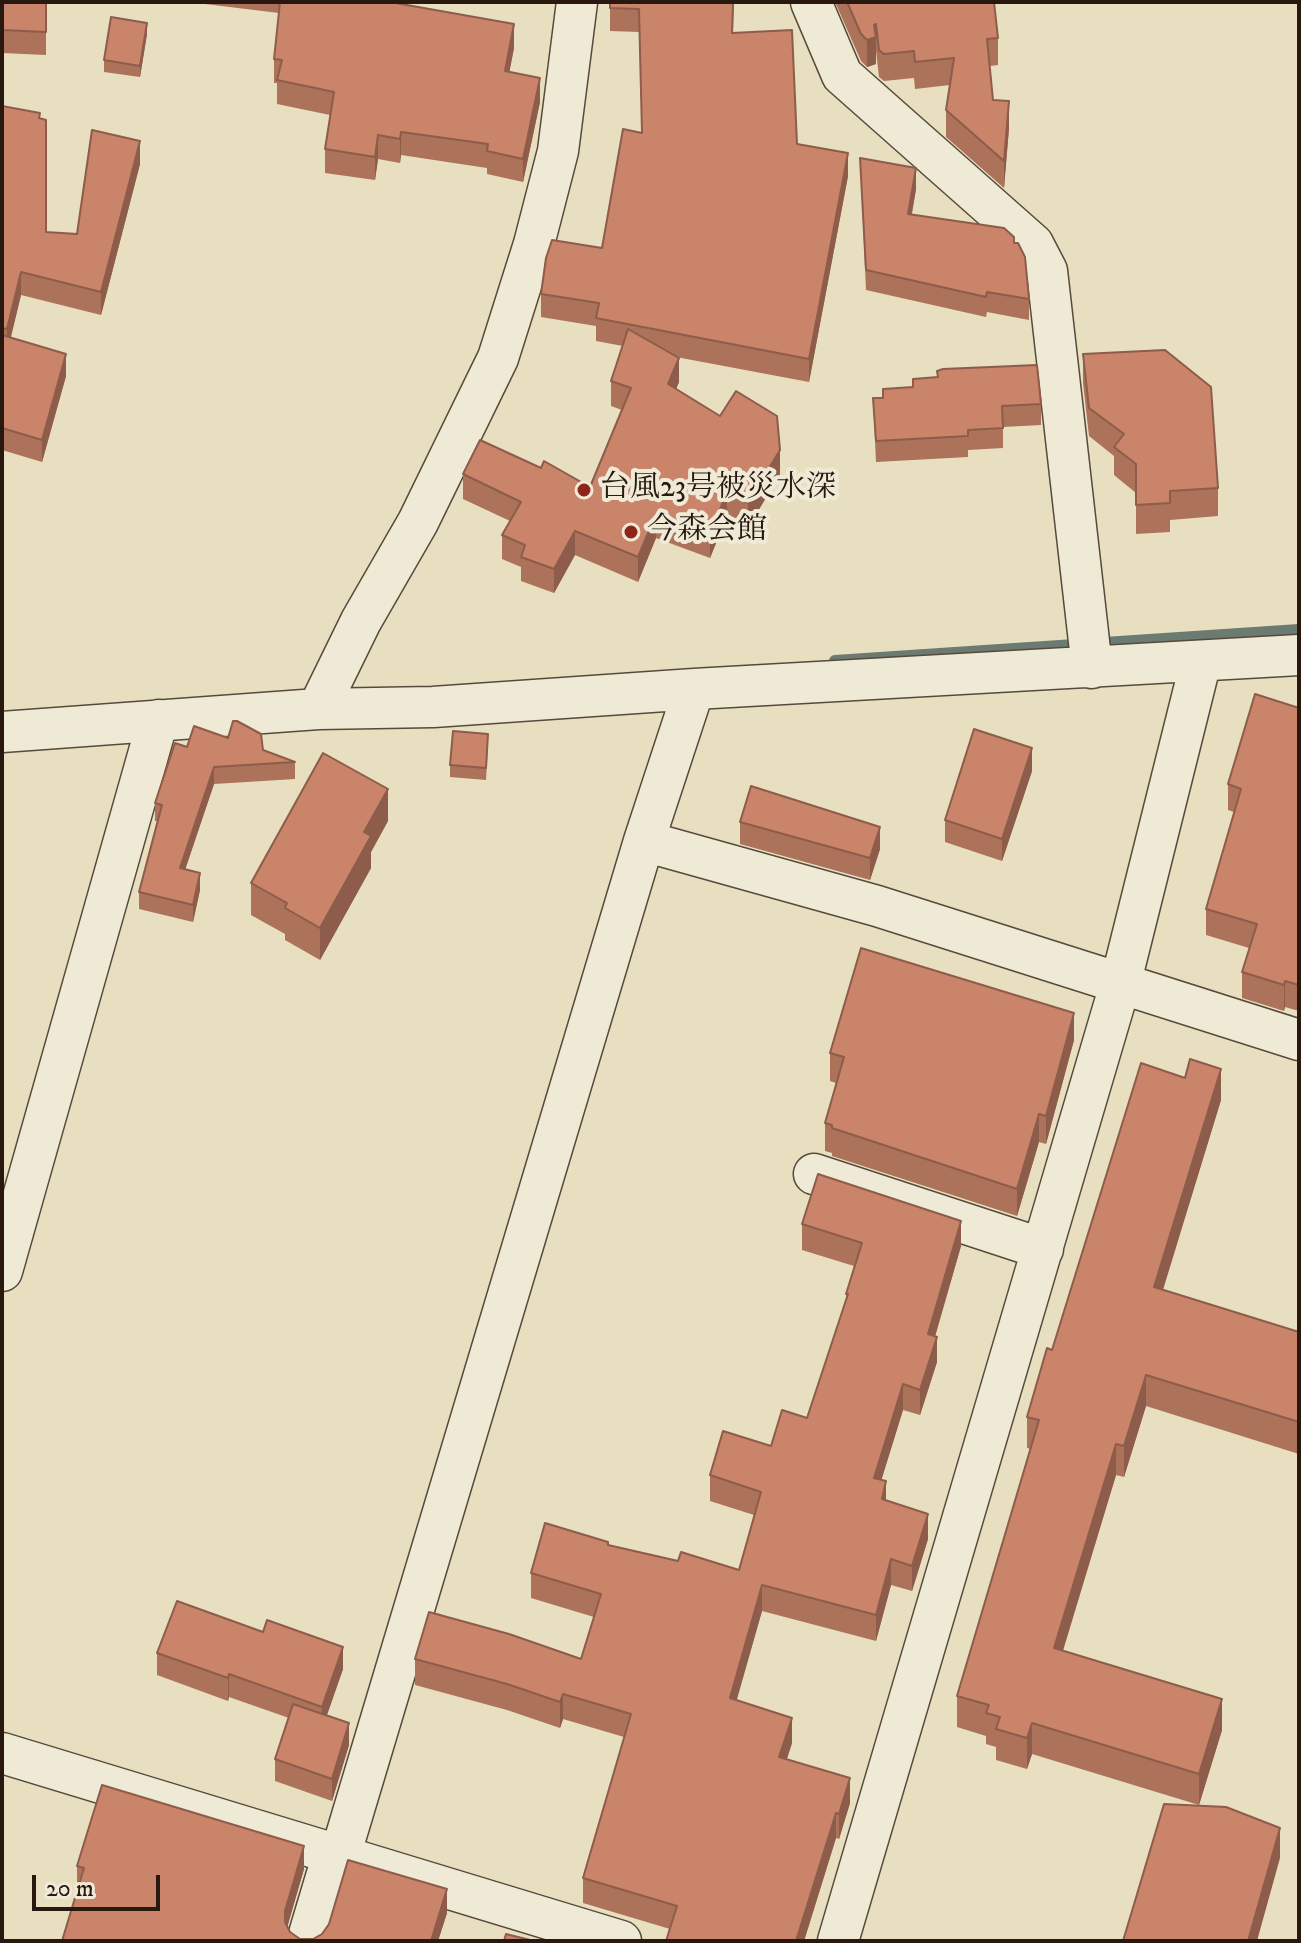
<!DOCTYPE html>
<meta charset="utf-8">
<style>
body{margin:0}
#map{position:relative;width:1301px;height:1943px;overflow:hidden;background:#e7dfc0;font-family:"IM FELL DW Pica",serif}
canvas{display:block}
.frame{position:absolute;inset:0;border:4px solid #28180f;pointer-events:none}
.scale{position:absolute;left:32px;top:1875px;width:128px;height:36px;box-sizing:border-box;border:4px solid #28180f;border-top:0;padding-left:10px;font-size:24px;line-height:28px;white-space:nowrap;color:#28180f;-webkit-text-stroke:6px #efead6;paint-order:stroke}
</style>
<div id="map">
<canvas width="1301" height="1943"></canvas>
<div class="frame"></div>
<div class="scale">20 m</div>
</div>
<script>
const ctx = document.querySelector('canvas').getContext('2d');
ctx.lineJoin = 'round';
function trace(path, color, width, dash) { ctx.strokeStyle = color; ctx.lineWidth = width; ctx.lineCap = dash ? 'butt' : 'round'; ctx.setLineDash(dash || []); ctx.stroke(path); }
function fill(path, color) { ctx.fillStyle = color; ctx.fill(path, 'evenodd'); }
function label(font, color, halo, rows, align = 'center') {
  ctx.font = font + ' "IM FELL DW Pica","Noto Serif JP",serif'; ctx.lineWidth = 8; ctx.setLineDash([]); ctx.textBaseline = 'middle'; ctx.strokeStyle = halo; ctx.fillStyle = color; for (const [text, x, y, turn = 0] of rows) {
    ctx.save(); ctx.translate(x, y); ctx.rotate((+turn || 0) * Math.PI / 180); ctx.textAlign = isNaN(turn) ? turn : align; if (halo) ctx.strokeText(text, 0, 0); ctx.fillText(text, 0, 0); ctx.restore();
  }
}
const stream = new Path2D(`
 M835 661 1299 630`);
const street = new Path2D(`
 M811 2 842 75 1033 244 1047 271 1092 668
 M318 709 361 621 418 522 498 358 534 244 558 151 577 2
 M2 732 318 709 433 707 694 689 1299 655
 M644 841 877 906 1299 1040
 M814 1174 1043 1249
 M2 1271 158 720
 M2 1753 621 1941
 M340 1856 644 841 694 689
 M307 1941 333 1854
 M838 1941 1120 985 1201 661`);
const wall = new Path2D(`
 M2 2H46V55L2 53Z
 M205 2H390L514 48 509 72 540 102 523 182 487 174V168L401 155 400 163 378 159 375 180 325 173V149L330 115 277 104V83H274V59L279 13 205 4Z
 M610 2H734L733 33 797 144 848 176 809 382 676 357 679 382 676 389 780 474 748 528 727 516 710 558 656 538 638 582 575 555 554 593 521 581V567L502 559V535L510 521 463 499V474L541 468 590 487 622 410 611 406V381L623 346 596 341V326L541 317V294L602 248 642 133 639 32 610 31Z
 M835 2H994L998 38V65L990 66 993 100 1009 128 1004 188 946 137V110L950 85 915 89 914 78 884 81 879 77 876 51V64L867 67 861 61Z
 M147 34 140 77 104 72V60Z
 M2 106 40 119 46 232 77 234 140 164 101 315 21 295 11 337 66 376 42 462 2 450Z
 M860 158 916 189 912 214 1014 243 1029 299V320L987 312 986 317 866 290Z
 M1083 354 1218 488V516L1170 520V532L1136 534V493L1114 475V456L1089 436 1083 383Z
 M873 398 1041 404V425L1003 427V448L968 450V457L876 462Z
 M1299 708V1011L1285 1007 1284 1011 1242 998V972L1249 948 1206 935V909L1234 812 1228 810V784Z
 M488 745 486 780 450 777V765Z
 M187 747 263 750 295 762V779L214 784 185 869 200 890 193 922 139 909V892L157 821H155V803Z
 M1032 771 1002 861 945 842V820Z
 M388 821 371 852V868L320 960 285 940V934L251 915V883Z
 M740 822 880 849 870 880 740 844Z
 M1074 1040 1046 1144 1039 1142 1017 1216 832 1156V1153L825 1151V1123L836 1083 830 1081V1053Z
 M1221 1100 1163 1290 1299 1332V1454L1146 1406 1124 1477 1116 1475 1063 1651 1222 1730 1199 1805 1032 1754 1027 1769 996 1760V1747L986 1744V1736L957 1727V1696L1031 1449 1027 1448V1417L1052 1350Z
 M802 1224 961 1246 935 1337 937 1362 920 1415 903 1410 881 1480 886 1500 928 1539 912 1591 891 1585 876 1641 762 1611 736 1700 792 1743 787 1759 850 1803 839 1839 836 1838 804 1941H666L670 1929 583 1903V1878L624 1737 563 1719 560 1728 507 1710 415 1685V1659H581L594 1617 531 1598V1573L608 1545 678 1561 739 1570 754 1515 710 1501V1475L771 1446 807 1418 846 1301V1294L854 1266 802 1250Z
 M157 1653 343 1669 327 1715 349 1745 332 1801 275 1781V1759L289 1718 229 1697 228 1701 157 1675Z
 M77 1866 304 1869 287 1927 290 1932 300 1939H313L447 1913 438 1941H62L77 1890Z`);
const shadedWall = new Path2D(`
 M147 23V34L140 77V66Z
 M514 24V48L505 95V71Z
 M876 37V64L867 67V40Z
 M540 78V102L523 182V159Z
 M1009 101V128L1004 188V161Z
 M401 132V155L400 163V139Z
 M378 135V159L375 180V157Z
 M140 141V164L101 315V292Z
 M848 153V176L809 382V359Z
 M916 168V189L908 234V214Z
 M21 272V295L7 352V329Z
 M66 354V376L42 462V440Z
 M679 358V382L668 408V384Z
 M780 450V474L748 528V503Z
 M727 492V516L710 558V534Z
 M656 514V538L638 582V557Z
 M575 531V555L554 593V569Z
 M1032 748V771L1002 861V839Z
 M214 767V784L180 885V868Z
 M388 789V821L371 852V868L320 960V928L364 832Z
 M880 827V849L870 880V858Z
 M200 873V890L193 922V905Z
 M1285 981V1007L1284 1011V985Z
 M1074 1013V1040L1046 1144V1116Z
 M1221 1069V1100L1154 1318V1287Z
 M1039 1114V1142L1017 1216V1189Z
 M961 1221V1246L928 1360V1334Z
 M937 1337V1362L920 1415V1390Z
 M1146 1375V1406L1124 1477V1446Z
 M903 1384V1410L874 1504V1478Z
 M1116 1444V1475L1054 1679V1648Z
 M886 1481V1507L882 1499Z
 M928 1514V1539L912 1591V1566Z
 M891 1559V1585L876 1641V1615Z
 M762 1585V1611L730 1724V1698Z
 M343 1647V1669L322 1729V1707Z
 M229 1674V1697L228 1701V1678Z
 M563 1694V1719L560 1728V1702Z
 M1222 1699V1730L1199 1805V1774Z
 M792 1718V1743L779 1782V1757Z
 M349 1723V1745L332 1801V1779Z
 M1032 1723V1754L1027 1769V1738Z
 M850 1778V1803L839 1839V1814Z
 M836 1813V1838L804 1941H796Z
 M1280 1828V1858L1257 1941H1248Z
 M304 1846V1869L285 1935V1911Z
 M447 1889V1913L438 1941H431Z`);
const building = new Path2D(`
 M2 2H46V32L2 30Z
 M280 2H390L514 24 505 71 540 78 523 159 487 151 488 144 401 132 400 139 378 135 375 157 325 149 334 92 277 80 282 60 274 59Z
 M610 2H733L732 33 792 30 797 144 848 153 809 359 596 318 599 303 541 294 546 258 552 240 602 248 623 129 642 133 639 9 610 8Z
 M847 2H994L998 38 987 39 993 100 1009 101 1004 161 946 110 954 58 915 62 914 51 884 54 879 50 876 24 874 25 876 37 867 40 861 34Z
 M111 17 147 23 140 66 104 60Z
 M2 106 40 113 39 118 46 120V232L77 234 92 130 140 141 101 292 21 272 7 329 2 328Z
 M860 158 916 168 908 214 1004 228 1014 237V243H1018L1025 257 1029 299 987 292 986 297 866 270Z
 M628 329 679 358 668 384 720 416 736 391 777 416 780 450 748 503 727 492 710 534 656 514 638 557 575 531 554 569 521 557 525 545 502 535 521 502 463 474 480 440 541 468 544 461 590 487 631 388 611 381Z
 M2 335 66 354 42 440 2 428Z
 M1165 350 1211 387 1218 488 1170 491V503L1136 505V464L1114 447 1124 434 1089 408 1083 354Z
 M1037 365 1041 404 1002 406 1003 428 968 430V436L876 441 873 398H883V389L913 387V379L938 377 937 371 943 369Z
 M1255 694 1299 708V985L1285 981 1284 985 1242 972 1257 924 1206 909 1241 789 1228 784Z
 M233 721H237L261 734 263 750 295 762 214 767 180 868 200 873 193 905 139 892 162 805 155 803 175 743 187 747 194 726 228 738Z
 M974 729 1032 748 1002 839 945 820Z
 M453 731 488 734 486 768 450 765Z
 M323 753 388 789 364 832 371 836 320 928 285 908 287 903 251 883Z
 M751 786 880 827 870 858 740 822Z
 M861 948 1074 1013 1046 1116 1039 1114 1017 1189 832 1128V1125L825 1123 844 1057 830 1053Z
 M1190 1059 1221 1069 1154 1287 1299 1332V1422L1146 1375 1124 1446 1116 1444 1054 1648 1222 1699 1199 1774 1032 1723 1027 1738 996 1729 1000 1717 986 1713 989 1705 957 1696 1039 1420 1027 1417 1047 1348 1052 1350 1141 1063 1185 1078Z
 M818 1174 961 1221 928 1334 937 1337 920 1390 903 1384 874 1478 886 1481 882 1499 928 1514 912 1566 891 1559 876 1615 762 1585 730 1698 792 1718 779 1757 850 1778 839 1814 836 1813 796 1941H666L677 1906 583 1878 631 1714 563 1694 560 1702 507 1684 415 1659 429 1612 509 1634 581 1659 601 1594 531 1573 545 1523 608 1542V1545L678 1561 681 1552 739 1570 761 1492 710 1475 723 1431 771 1446 782 1410 807 1418 848 1294H846L862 1243 802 1224Z
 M177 1601 263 1632 267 1620 343 1647 322 1707 229 1674 228 1678 157 1653Z
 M293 1704 349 1723 332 1779 275 1759Z
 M102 1785 304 1846 285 1911V1922L290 1932 300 1939H313L322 1934 329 1924 348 1860 447 1889 431 1941H62L84 1868 77 1866Z
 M1164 1804 1226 1807 1280 1828 1248 1941H1123Z
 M506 1934 534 1941H504Z`);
const markers = [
 [584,490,8,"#8f2418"],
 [631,532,8,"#8f2418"]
];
const poiNames = [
 ["台風23号被災水深",600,490],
 ["今森会館",647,532]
];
trace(stream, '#6b7b71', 12);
trace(street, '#584a3b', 43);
trace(street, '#efead6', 40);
fill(wall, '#ad725a');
fill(shadedWall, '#8d5c4a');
fill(building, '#c98469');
trace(building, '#8d5c4a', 2);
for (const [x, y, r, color] of markers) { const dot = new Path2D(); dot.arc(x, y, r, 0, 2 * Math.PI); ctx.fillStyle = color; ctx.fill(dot); trace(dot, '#efead6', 3); }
label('30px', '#28180f', '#efead6', poiNames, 'left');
</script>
